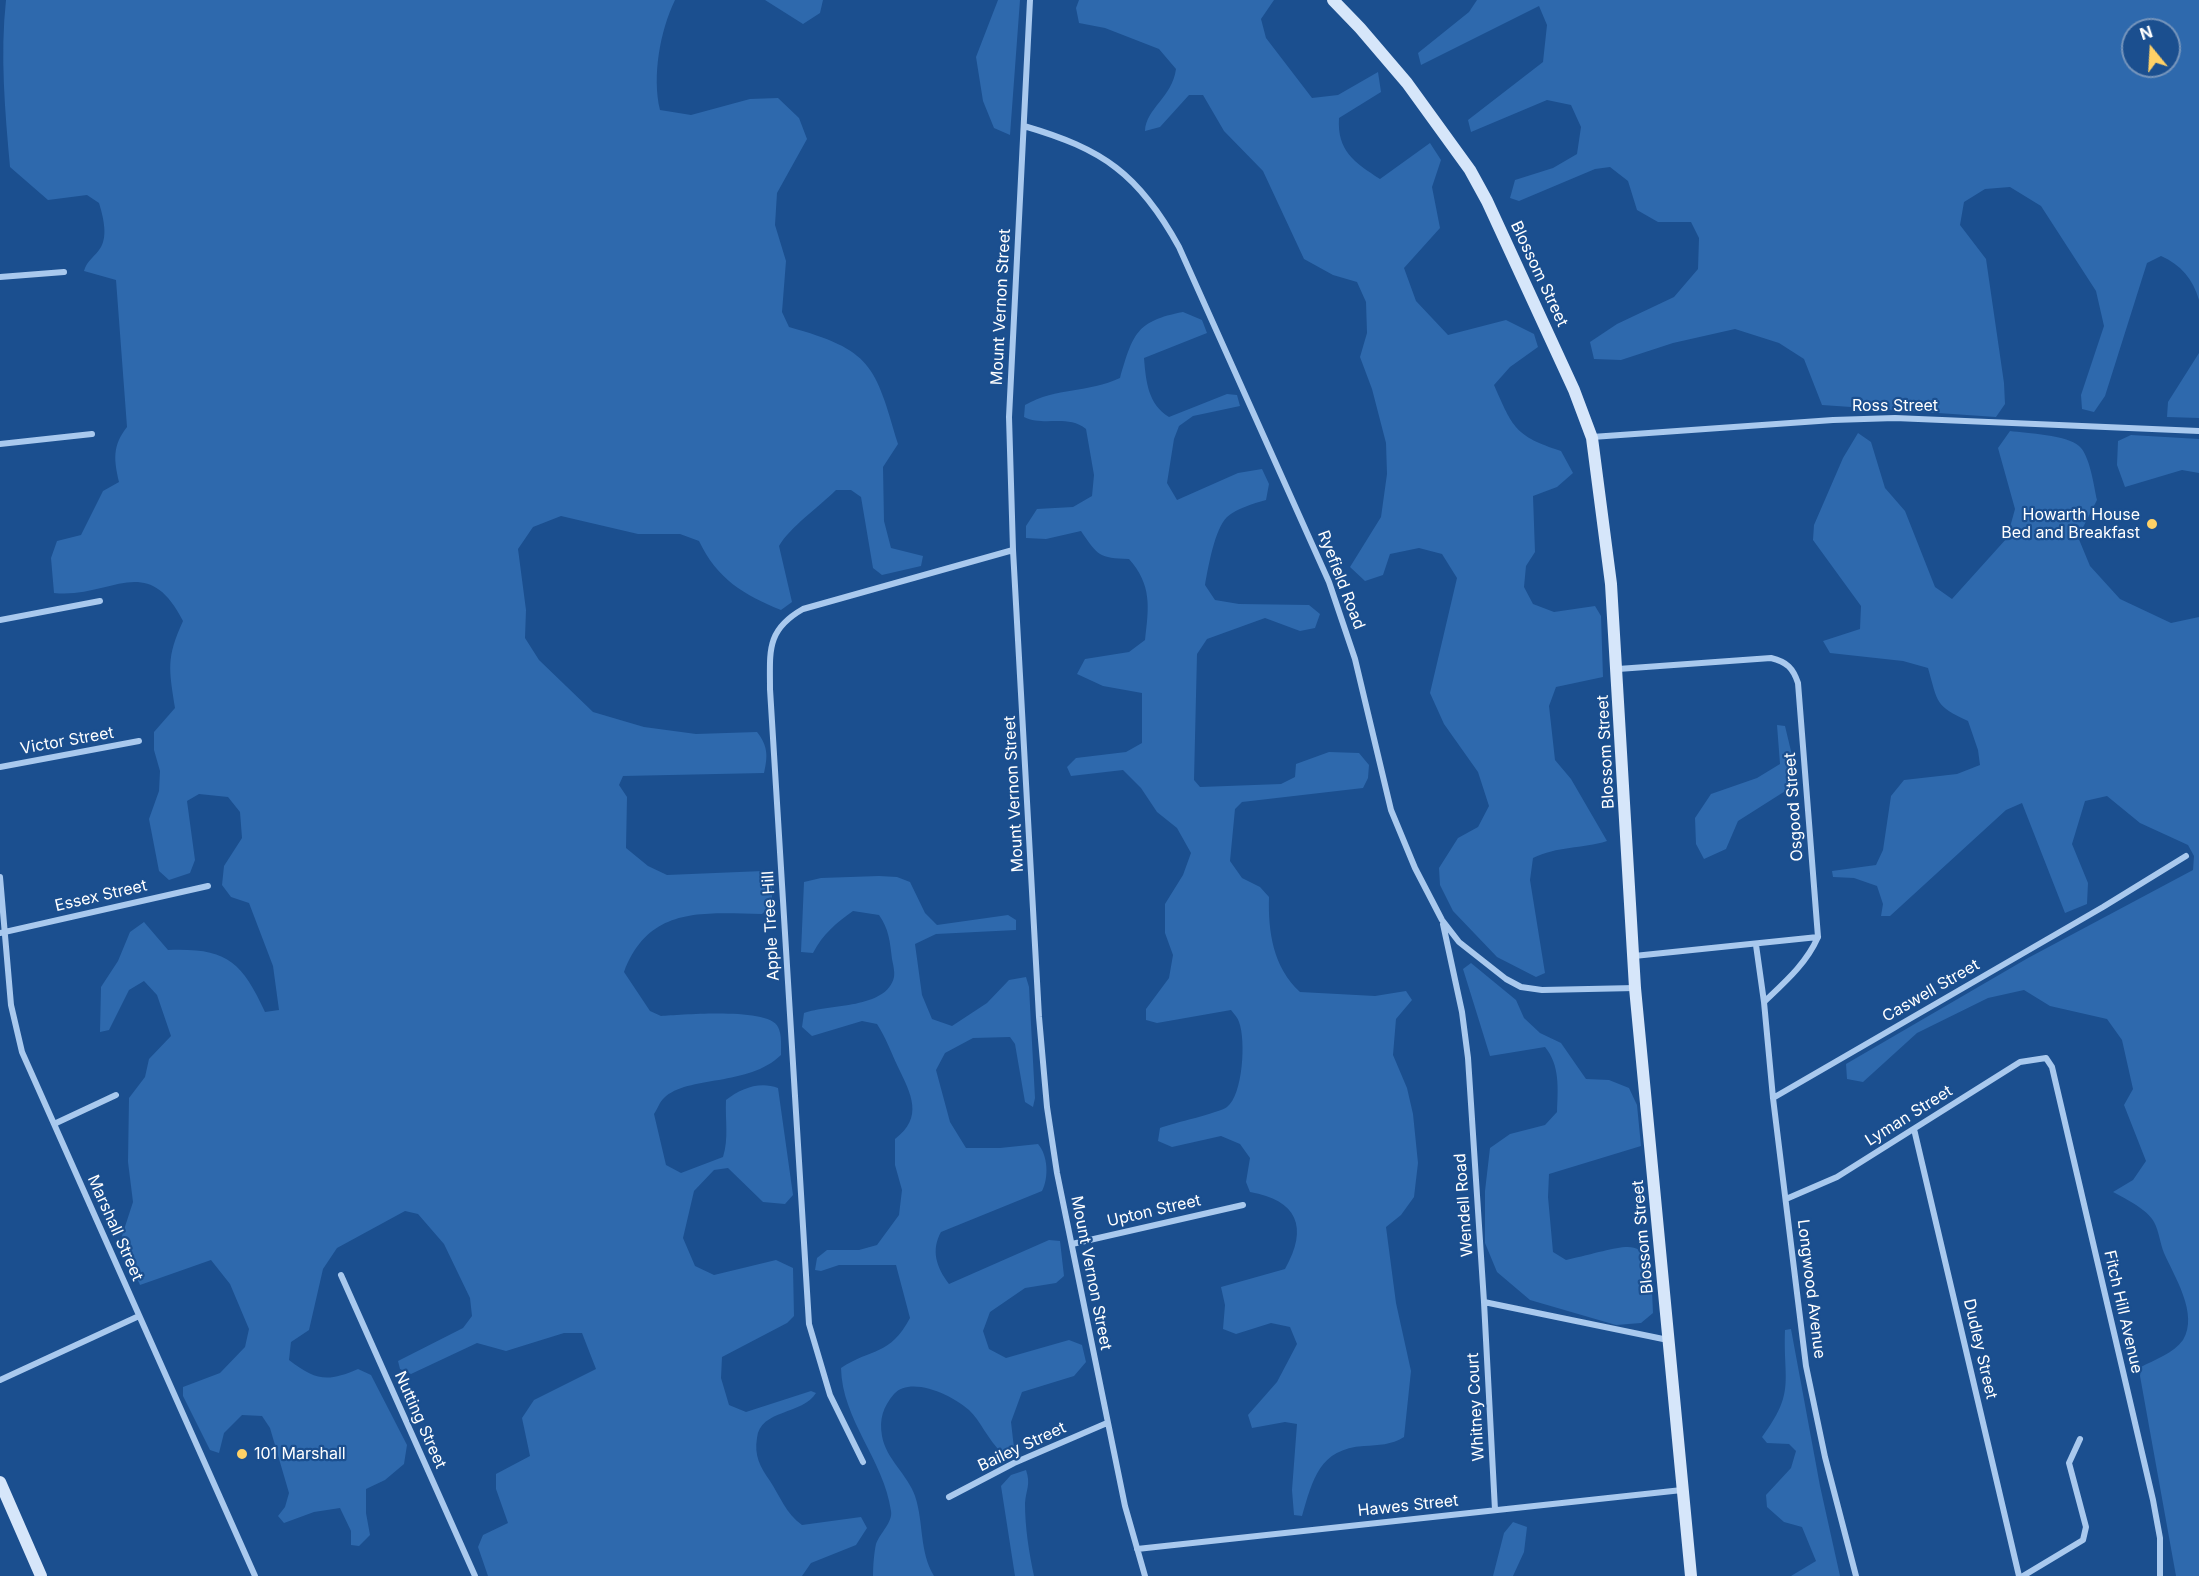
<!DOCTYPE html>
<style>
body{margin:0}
#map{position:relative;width:2199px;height:1576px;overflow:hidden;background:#1b4f8f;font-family:Inter,sans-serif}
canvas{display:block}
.north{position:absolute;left:2121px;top:18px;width:60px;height:60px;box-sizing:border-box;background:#1b4f8f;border:2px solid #7695bc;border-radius:50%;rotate:342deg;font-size:16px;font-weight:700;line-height:24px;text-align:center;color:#fff}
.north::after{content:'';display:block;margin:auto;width:21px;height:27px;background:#ffd166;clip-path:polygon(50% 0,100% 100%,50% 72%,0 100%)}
</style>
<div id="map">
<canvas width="2199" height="1576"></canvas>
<div class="north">N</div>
</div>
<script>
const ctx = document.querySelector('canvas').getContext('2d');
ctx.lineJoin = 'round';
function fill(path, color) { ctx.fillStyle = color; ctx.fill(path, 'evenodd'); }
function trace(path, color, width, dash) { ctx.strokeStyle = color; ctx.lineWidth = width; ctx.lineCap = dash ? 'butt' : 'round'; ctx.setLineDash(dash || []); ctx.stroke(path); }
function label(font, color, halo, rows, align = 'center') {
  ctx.font = font + ' Inter,sans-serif'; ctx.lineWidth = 4.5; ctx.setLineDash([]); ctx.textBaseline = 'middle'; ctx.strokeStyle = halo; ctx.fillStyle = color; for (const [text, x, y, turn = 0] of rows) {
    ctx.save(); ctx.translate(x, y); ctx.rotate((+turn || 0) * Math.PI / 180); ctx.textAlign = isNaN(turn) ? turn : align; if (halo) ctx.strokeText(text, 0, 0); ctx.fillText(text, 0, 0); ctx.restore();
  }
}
const green = new Path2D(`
 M6 0H675C660 31 652 76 660 110L691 115 750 99 778 98 799 118 807 139 777 193 775 225 786 261 782 312 789 327C872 350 875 365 898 444L883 467 884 521 891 548 923 556 921 566 882 575 873 568 861 497 851 490H836C819 507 790 527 779 546L792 602 781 610C744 595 717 579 699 541L680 534H638L561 516 533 527 518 549 526 610 525 638 539 660 593 712 644 727 696 734 757 732C768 746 768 756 764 773L623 776 619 785 627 797 626 848 648 866 667 875 763 871 772 874V904L762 914C702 913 649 906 624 972L650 1011 661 1016C681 1015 769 1007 778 1027 782 1034 781 1047 781 1055 748 1087 688 1075 664 1098 660 1101 657 1110 654 1114L666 1165 681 1173 723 1157C729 1138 725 1120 726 1100 741 1088 760 1081 778 1088L793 1195 785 1204 763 1202 728 1168 714 1170 694 1191 683 1238 695 1266 714 1275 776 1260 793 1268 794 1316 787 1323 722 1357 721 1378 729 1405 746 1412 811 1391 816 1393C803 1415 760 1409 757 1438 754 1455 760 1467 770 1481 780 1496 786 1514 802 1525L861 1517 867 1528 856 1545 811 1563 802 1576H488L478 1547 483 1535 508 1523 496 1489V1474L530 1456 522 1418 534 1400 596 1369 582 1333H564L506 1351 477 1343 411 1374 400 1369 398 1361 463 1328 472 1316 470 1298 444 1244 418 1214 405 1211 337 1248 323 1269 309 1330 291 1342 289 1360C316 1381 328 1382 358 1369L371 1375 407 1445 404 1464 385 1480 366 1489V1513L370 1535 359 1546 351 1545V1531L340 1508 314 1512 284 1523 278 1516 285 1507 289 1493 270 1428 262 1416 242 1415 224 1433 219 1453 210 1450 183 1396V1387L220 1373 245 1347 249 1329 230 1284 211 1260 140 1285 120 1242 133 1202 128 1162 129 1098 145 1077 149 1059 171 1036 157 995 144 981 129 990 109 1030 100 1032 101 987 118 961 130 932 144 922 168 950C226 948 241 960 265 1012L279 1010 273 966 249 903 231 897 222 885 224 866 242 838 240 812 228 797 199 794 187 801 195 860 190 873 169 880 159 871 149 819 159 791 160 771 154 750V732L175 708C169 669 166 658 183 621 147 550 111 599 54 593L51 558 57 541 81 535 103 491 119 482C114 460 112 446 127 427L116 280 84 271C87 260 95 257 101 247 108 235 103 216 99 203L87 195 48 200 10 167C5 111 0 55 6 0Z
 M765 0H823L820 13 803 24Z
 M998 0H1020L1010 135 994 128 983 101 976 57Z
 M1079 0H1274L1261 19 1266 38 1312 98 1338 95 1378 72 1381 92 1339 118C1337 151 1354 162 1380 179L1430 143 1441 160 1432 187 1440 228 1404 268 1416 301 1448 335 1506 320 1534 334 1538 347 1510 367 1494 385C1513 428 1515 436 1561 451L1573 473 1557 487 1533 496 1535 552 1526 566 1524 587 1533 604 1554 612 1595 606 1601 616 1603 677 1556 687 1549 706 1555 760 1571 779 1607 841C1582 849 1557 846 1533 858L1530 880 1545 973 1536 977 1497 957 1453 911 1440 885 1439 868 1458 838 1478 827 1489 806 1478 772 1444 724 1430 693 1457 578 1442 554 1419 548 1390 554 1383 575 1365 581 1350 567 1381 517 1387 474 1386 443 1372 389 1360 357 1367 333 1366 302 1357 282 1333 275 1304 259 1263 171 1224 131 1203 95H1189L1160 127 1145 131C1146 108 1172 98 1176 69L1159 49 1105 28 1079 23 1076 8Z
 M1477 0H2199V300C2193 279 2181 265 2161 256L2147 263 2105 396 2094 412 2082 409 2081 395 2104 326 2096 291 2041 206 2010 187 1985 189 1964 202 1960 225 1986 259 2004 383 2005 404 1996 417 1822 405 1804 359 1779 343 1735 329 1673 343 1621 360 1594 359 1590 342 1617 324 1674 297 1698 269 1699 238 1691 222H1658L1637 210 1628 181 1610 167 1595 169 1519 201 1510 198 1515 180 1553 168 1577 154 1581 127 1571 105 1547 100 1471 132 1468 120 1543 62 1547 25 1539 6 1421 65 1418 53 1469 12ZM2133 30H2169V66H2133Z
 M1183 312 1202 320 1207 333 1144 358C1146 382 1148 404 1169 417L1227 394 1237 395 1240 406 1193 416 1179 426 1174 439 1167 483 1177 500 1238 473 1262 469 1269 484 1266 500C1252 504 1238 508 1227 517 1215 528 1208 568 1205 585L1215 600 1239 604 1309 605 1320 614 1315 628 1300 631 1265 618 1207 639 1197 654 1194 780 1200 787 1281 784 1295 777 1296 764 1329 752 1359 753 1369 765 1368 778 1363 788 1242 802 1235 809 1230 861 1242 878 1260 887 1269 897C1268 932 1273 967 1300 992L1375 996 1406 991 1412 1000 1396 1019 1393 1055 1407 1088 1413 1114 1418 1163 1414 1197 1401 1215 1386 1227 1396 1303 1411 1371 1404 1437C1391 1445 1379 1445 1364 1446 1319 1449 1313 1479 1302 1516L1294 1515 1292 1490 1297 1424 1285 1422 1252 1428 1248 1415 1277 1382 1297 1344 1290 1327 1271 1323 1236 1334 1223 1329 1225 1305 1221 1287 1285 1269C1309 1227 1297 1200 1250 1192L1246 1182 1250 1158 1240 1144 1221 1136 1172 1147 1158 1141 1160 1128C1173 1123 1219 1113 1227 1107 1243 1095 1246 1040 1239 1022 1238 1018 1234 1014 1231 1010L1157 1023 1146 1020V1009L1169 978 1173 955 1165 933V904L1183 875 1191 853 1177 828 1157 812 1141 788 1123 770 1071 776 1067 767 1076 758 1126 752 1142 743V693L1103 686 1077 674 1085 659 1129 652 1145 640C1149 607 1152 585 1129 559 1099 558 1098 556 1081 531L1046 539 1026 538V526L1037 509 1073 507 1092 496 1094 475 1086 429C1067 414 1044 427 1024 417L1025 405C1057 387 1088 393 1120 378 1133 334 1136 321 1183 312Z
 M2199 353V418L2167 417 2168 402Z
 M2010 431C2027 433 2067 435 2079 446 2090 455 2094 487 2097 500L2078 537 2090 566 2120 599 2171 623 2199 617V1576H2176L2140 1376 2141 1367C2154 1360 2174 1353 2183 1340 2199 1314 2174 1276 2164 1253 2160 1243 2159 1231 2154 1222 2147 1209 2126 1199 2113 1192L2133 1180 2146 1161 2124 1105 2133 1089 2122 1040 2107 1019 2050 1006 2024 990 1988 998 1917 1033 1863 1082 1847 1079 1846 1064 2028 958 2193 870 2194 856 2188 845 2140 823 2107 796 2085 801 2072 844 2088 883 2087 904 2065 913 2022 803 2006 810 1890 916H1881L1883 904 1877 886 1854 878 1833 877 1832 871 1876 865 1883 850 1891 796 1904 780 1957 774 1980 765 1978 750 1968 721C1935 706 1938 703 1928 668L1903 661 1830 653 1823 641 1860 629 1861 606 1813 540 1814 525 1843 458 1858 433 1871 442 1885 488 1905 511 1935 587 1952 599 2007 538 2015 509 1998 448Z
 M2131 435 2199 439V473L2182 470 2125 487 2117 465 2118 441Z
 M1777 725 1785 726 1796 772 1790 788 1738 821 1726 849 1704 859 1696 844 1695 818 1711 794 1757 778 1780 764Z
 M879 876 897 877 910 882 925 913 937 925 1008 915 1016 920V930L936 934 915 944 922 995 932 1019 952 1026 987 1003 1009 980 1026 977 1029 987 1035 1098 1033 1107 1025 1102 1015 1044 1010 1037 973 1038 945 1053 936 1070 950 1122 966 1148H1000L1038 1144C1048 1155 1049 1178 1042 1191L941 1232C931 1250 936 1267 949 1284L1049 1240 1060 1241 1064 1276 1056 1283 1025 1288 990 1312 983 1331 989 1349 1006 1358 1069 1340 1082 1345 1086 1362 1074 1376 1022 1392 1011 1422 1014 1448 1002 1453C988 1440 980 1420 969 1410 954 1396 911 1375 894 1394 883 1407 879 1419 882 1436 886 1459 908 1475 915 1496 924 1523 919 1551 934 1576H873C873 1566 874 1553 876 1544 880 1533 893 1522 891 1511 884 1460 842 1420 841 1368 871 1348 890 1356 910 1318L896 1265H839L821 1271 815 1270 817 1258 827 1250H859L877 1245 899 1215 902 1190 895 1165V1139C924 1117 911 1094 898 1067 891 1052 886 1038 877 1024L862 1021 812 1036 802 1027 804 1013C829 1004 887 1009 894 977 895 972 893 964 892 959 890 942 889 929 879 915L853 911C836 923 823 934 813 953L801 952 804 882 821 878Z
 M1471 963 1516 1000 1524 1018 1540 1033 1561 1043 1586 1079 1609 1080 1629 1088 1637 1105 1641 1146 1549 1174 1548 1197 1553 1252 1566 1260C1637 1245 1651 1226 1653 1313L1641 1323 1616 1325 1530 1300 1497 1272 1485 1243V1191L1490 1148 1510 1134 1545 1125 1557 1112C1558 1088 1560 1065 1545 1047L1490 1056 1463 969Z
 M1791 1329 1820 1486 1840 1576H1791L1816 1561 1802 1527 1784 1522 1767 1507 1766 1495 1791 1468 1796 1451 1789 1444 1767 1443 1762 1437C1796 1392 1783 1381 1785 1330Z
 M1026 1470C1031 1484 1026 1490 1025 1503 1025 1528 1029 1552 1034 1576H1015L1001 1486 1011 1475Z
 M1513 1522 1527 1527 1524 1552 1513 1576H1493L1504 1533Z`);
const street = new Path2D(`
 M1030 0 1009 417 1013 550 1039 1017 1047 1107 1057 1173 1125 1506 1145 1576
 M1024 126C1103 149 1139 174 1179 247L1329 582 1355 659 1391 810 1415 868 1442 920 1459 942 1506 979 1521 987 1542 990 1635 988
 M0 277 64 272
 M1592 437 1833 420 1895 418 2199 431
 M0 444 92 434
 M0 620 100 601
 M1618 669 1771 658C1787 662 1793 668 1798 683L1818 937 1634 956
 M0 767 139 741
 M0 877 11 1005 22 1052 255 1576
 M1443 924 1462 1012 1468 1058 1484 1302 1668 1340
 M0 933 208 886
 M1818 937C1806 964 1785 982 1764 1002L1773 1098 1806 1366 1825 1457 1856 1576
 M1756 945 1764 1002
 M1773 1098 2103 907 2186 856
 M54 1124 116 1095
 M1914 1129 2019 1576
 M1786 1199 1837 1177 2020 1062 2046 1058 2052 1067 2153 1500 2160 1538V1576
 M1072 1244 1243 1205
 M341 1275 475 1576
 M1484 1302 1495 1510
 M0 1380 139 1316
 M863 1462 830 1395 809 1324 770 689C770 651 766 630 803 609L1013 550
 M949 1497 1014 1463 1107 1423
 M1137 1549 1682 1490
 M2023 1576 2083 1540 2086 1527 2069 1463 2080 1439`);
const secondary = new Path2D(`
 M1333 0 1360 28 1407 83 1470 170 1487 201 1574 390 1592 438 1611 584 1635 988 1691 1576
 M0 1482 41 1576`);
const markers = [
 [2152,524,6,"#ffd166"],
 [242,1454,6,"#ffd166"]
];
const streetNames = [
 ["Blossom Street",1539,274,65],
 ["Mount Vernon Street",1001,307,-87],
 ["Ross Street",1895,406],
 ["Ryefield Road",1341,580,69],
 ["Victor Street",67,741,-10],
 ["Blossom Street",1606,752,-93],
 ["Mount Vernon Street",1014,794,-93],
 ["Osgood Street",1794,807,-94],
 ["Essex Street",101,896,-13],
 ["Apple Tree Hill",771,926,-93],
 ["Caswell Street",1931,991,-30],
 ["Lyman Street",1909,1116,-32],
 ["Wendell Road",1464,1205,-94],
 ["Upton Street",1154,1211,-13],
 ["Marshall Street",115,1228,66],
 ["Blossom Street",1643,1237,-95],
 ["Mount Vernon Street",1091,1273,79],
 ["Longwood Avenue",1811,1289,83],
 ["Fitch Hill Avenue",2123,1312,77],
 ["Dudley Street",1980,1349,77],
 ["Whitney Court",1476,1407,-93],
 ["Nutting Street",420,1420,66],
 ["Bailey Street",1022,1447,-25],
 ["Hawes Street",1408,1506,-6]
];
const poiNames = [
 ["Howarth House",2140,515],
 ["Bed and Breakfast",2140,533],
 ["101 Marshall",254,1454,"left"]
];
fill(green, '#2e69ad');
trace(street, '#a9c9ee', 6);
trace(secondary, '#d6e6fa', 12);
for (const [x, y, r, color] of markers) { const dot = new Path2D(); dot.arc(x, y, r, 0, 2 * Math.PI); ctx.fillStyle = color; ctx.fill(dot); trace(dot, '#1b4f8f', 2); }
label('16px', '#fff', '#1b4f8f', streetNames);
label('16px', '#fff', '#1b4f8f', poiNames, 'right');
</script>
